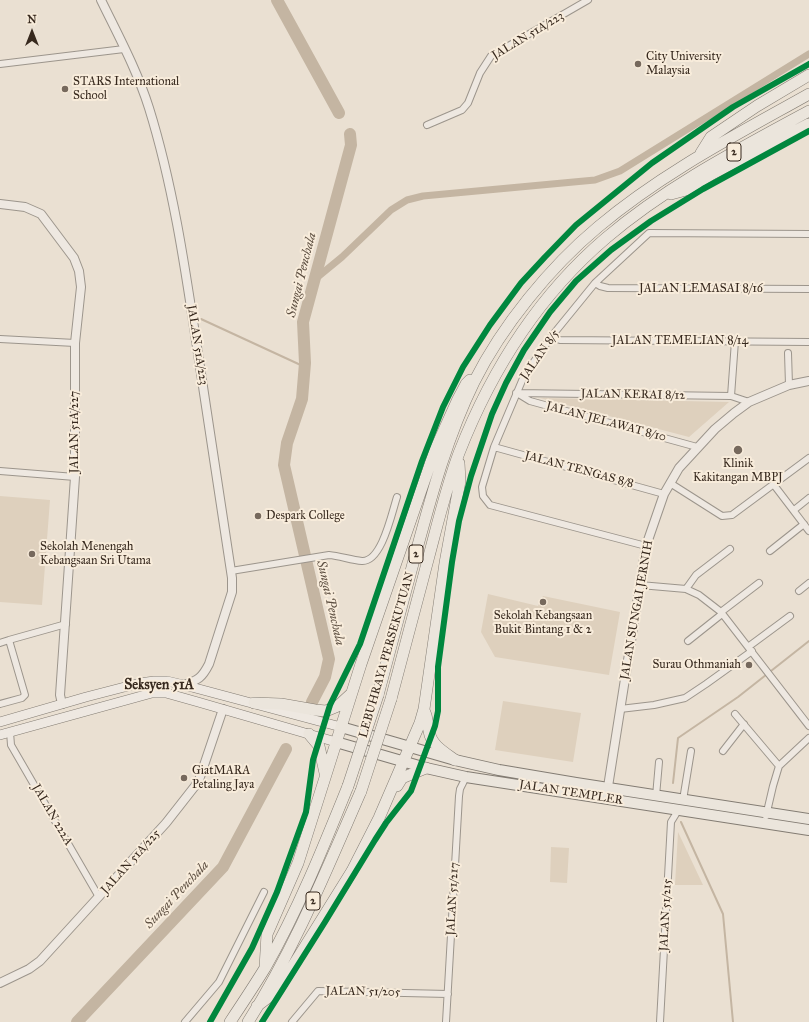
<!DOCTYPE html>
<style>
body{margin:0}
#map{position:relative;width:809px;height:1022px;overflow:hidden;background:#eae0d2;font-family:"IM FELL Great Primer",serif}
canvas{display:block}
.north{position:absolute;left:12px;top:12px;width:40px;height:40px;-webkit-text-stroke:3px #f8ecdb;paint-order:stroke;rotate:0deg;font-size:11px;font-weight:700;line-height:16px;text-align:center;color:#37291e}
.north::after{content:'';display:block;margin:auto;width:14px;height:18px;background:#37291e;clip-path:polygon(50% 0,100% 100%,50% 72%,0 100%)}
</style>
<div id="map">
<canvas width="809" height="1022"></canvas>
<div class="north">N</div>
</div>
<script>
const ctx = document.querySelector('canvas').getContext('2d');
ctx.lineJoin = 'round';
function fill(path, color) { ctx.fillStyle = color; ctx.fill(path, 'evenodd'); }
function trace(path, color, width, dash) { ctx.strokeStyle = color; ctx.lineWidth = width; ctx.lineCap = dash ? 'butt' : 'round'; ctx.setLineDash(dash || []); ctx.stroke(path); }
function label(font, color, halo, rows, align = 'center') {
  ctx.font = font + ' "IM FELL Great Primer",serif'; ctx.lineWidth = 4; ctx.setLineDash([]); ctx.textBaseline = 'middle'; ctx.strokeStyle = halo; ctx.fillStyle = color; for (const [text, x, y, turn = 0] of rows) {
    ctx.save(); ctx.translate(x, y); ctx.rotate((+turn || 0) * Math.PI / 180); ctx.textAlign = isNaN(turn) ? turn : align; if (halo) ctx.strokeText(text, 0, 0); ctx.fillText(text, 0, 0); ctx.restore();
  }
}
const green = new Path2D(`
 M540 398 729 402 689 437Z
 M0 496 50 500 42 605 0 602Z
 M488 594 538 606 543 596 620 612 609 675 495 657 481 632Z
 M503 701 581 713 573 762 495 750Z
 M678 832 703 885H675Z
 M551 847 569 848 567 883 550 882Z`);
const stream = new Path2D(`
 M201 319 305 367
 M673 783 678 738 738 697 809 641
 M681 822 723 914 733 1022`);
const canal = new Path2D(`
 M314 280 342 257 391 210 407 200 423 196 595 180 620 171 809 54`);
const river = new Path2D(`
 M277 0 339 113
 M312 702 325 677 329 659 284 465 287 443 302 399 305 363 303 322 351 145 350 134
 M77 1022 223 867 286 749`);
const minor = new Path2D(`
 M0 64 124 49
 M427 125 462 110 468 103 480 73 491 56 588 0
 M595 283 600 286 608 288 809 289
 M551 337 560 340 809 342
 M0 339 75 343
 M788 353 789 385
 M516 393 731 396 749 402
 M517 393 530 401 697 447
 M731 396 735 341
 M494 447 664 494
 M0 471 75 477
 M670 483 722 516 732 515 809 458
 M774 485 809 531
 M794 510 809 498
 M646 546 490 505 483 496 482 487 494 447 524 376 551 337 595 283 649 233 809 234
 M770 551 804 524
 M231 571 329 555C340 556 351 560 362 561 382 562 392 512 397 497
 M640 585 686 589 699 595 721 612 809 726
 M686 589 696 575 730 549
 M799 591 809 583
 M721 612 759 583
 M9 640 66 624
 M688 641 722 614
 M0 643 9 640 25 695 22 698 0 704
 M748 647 790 616
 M620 709 654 705 685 698 706 684 752 651
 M735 714 779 766
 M10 732 11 745 99 897
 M723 751 744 724
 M656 796 659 762
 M683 800 691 751
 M766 816 773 786 779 766 809 738
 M185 1022 219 982 264 892
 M292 1022 318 991 448 994
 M446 1022 459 796 460 789 466 777
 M660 1022 671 822 679 809`);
const tertiary = new Path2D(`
 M101 0C118 35 137 70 149 108 173 185 185 267 197 347 209 424 221 501 232 578V592L209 664C202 678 198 680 184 685
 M0 204 25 207 41 214 74 258 79 271 81 287 75 343V477L60 695 62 704
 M607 793 646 546 664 494 679 468 715 429 734 413 749 402 789 385 809 381
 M0 983 29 969 40 961 166 823 195 786 199 780 223 709`);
const secondary = new Path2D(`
 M0 722 86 697 140 683 154 681H167L184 685 341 727
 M0 735 152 693H166L198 702 336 742`);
const primary = new Path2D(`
 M341 727 455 760 499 770 576 783 809 819
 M336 742 426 768 466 777 809 830`);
const trunk = new Path2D(`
 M701 153 711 137 757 106 809 75
 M671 194 686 190 712 174 809 124
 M378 695C390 649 403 602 415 556 431 497 447 437 474 382 502 326 550 267 598 227 662 173 736 135 809 94
 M391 699C404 651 416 604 429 556 438 522 447 485 459 453 491 371 538 296 606 238 667 186 739 149 809 111
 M254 703 281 704 315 710 326 711 338 706 351 694
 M424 710C428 718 427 722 429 731 431 745 444 752 455 760
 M309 734 319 746 325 773
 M397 786 402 778 426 768
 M265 968 267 934 298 863 361 664 419 496 435 450 458 399 466 384 470 380
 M257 1006 278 990 352 871 379 818 420 723 424 709 445 563 460 481 459 463
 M230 1022C242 1004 254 986 265 968 298 910 323 848 348 786
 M248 1022C295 948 326 871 361 791`);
const trunkBridge = new Path2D(`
 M348 786 378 695
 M361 791 391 699`);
const cycleway = new Path2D(`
 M210 1022 252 948 277 892 306 812 313 760 330 705 360 644 422 461 443 407 463 367 490 325 521 283 545 257 576 225 652 163 733 107 809 64
 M262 1022 325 922 375 840 386 823 411 791 435 726 438 711V667L452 562 459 521 471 476 492 414 506 383 524 350 550 312 576 281 611 250 651 221 703 189 809 131`);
const markers = [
 [638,64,4,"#76695d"],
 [65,89,4,"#76695d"],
 [738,450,5,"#76695d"],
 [258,516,4,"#76695d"],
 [32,554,4,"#76695d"],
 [543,602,4,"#76695d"],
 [749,665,4,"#76695d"],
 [184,778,4,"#76695d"]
];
const shields = [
 [734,152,14],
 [416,554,14],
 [313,901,14]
];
const shieldNames = [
 ["2",734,152],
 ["2",416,554],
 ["2",313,901]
];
const streetNames = [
 ["JALAN 51A/223",528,36,-31],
 ["JALAN LEMASAI 8/16",701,289],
 ["JALAN TEMELIAN 8/14",680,341],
 ["JALAN 51A/223",197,345,81],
 ["JALAN 8/5",540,355,-55],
 ["JALAN KERAI 8/12",633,395,1],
 ["JALAN JELAWAT 8/10",606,422,15],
 ["JALAN 51A/227",75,432,-90],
 ["JALAN TENGAS 8/8",579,470,15],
 ["JALAN SUNGAI JERNIH",637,610,-80],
 ["LEBUHRAYA PERSEKUTUAN",387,655,-74],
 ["JALAN TEMPLER",571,793,9],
 ["JALAN 222A",52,815,60],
 ["JALAN 51A/225",131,862,-48],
 ["JALAN 51/217",453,899,-87],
 ["JALAN 51/215",666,915,-87],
 ["JALAN 51/205",363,992,1]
];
const poiNames = [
 ["City University",646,57],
 ["Malaysia",646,71],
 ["STARS International",73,82],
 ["School",73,96],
 ["Klinik",738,464,"center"],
 ["Kakitangan MBPJ",738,478,"center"],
 ["Despark College",266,516],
 ["Sekolah Menengah",40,547],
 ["Kebangsaan Sri Utama",40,561],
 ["Sekolah Kebangsaan",543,616,"center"],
 ["Bukit Bintang 1 & 2",543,630,"center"],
 ["Surau Othmaniah",741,665,"right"],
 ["GiatMARA",192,771],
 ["Petaling Jaya",192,785]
];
const waterNames = [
 ["Sungai Penchala",302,275,-76],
 ["Sungai Penchala",330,603,77],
 ["Sungai Penchala",177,895,-47]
];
const quarterNames = [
 ["Seksyen 51A",159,686]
];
fill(green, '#ded0bd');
trace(stream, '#c4b5a2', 2);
trace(canal, '#c4b5a2', 7);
trace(river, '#c4b5a2', 12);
trace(minor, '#9c958c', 8);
trace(tertiary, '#9c958c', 10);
trace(secondary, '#837c73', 10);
trace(primary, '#837c73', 12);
trace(trunk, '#837c73', 12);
trace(minor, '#eee8e1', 6);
trace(tertiary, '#eee8e1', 8);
trace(secondary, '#eee8e1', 9);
trace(primary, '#ebe5dc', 10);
trace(trunk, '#ebe5dc', 11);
trace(trunkBridge, '#837c73', 12, []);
trace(trunkBridge, '#ebe5dc', 11);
trace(cycleway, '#00873e', 6);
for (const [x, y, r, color] of markers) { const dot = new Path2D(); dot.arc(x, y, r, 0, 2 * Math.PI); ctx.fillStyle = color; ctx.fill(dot); trace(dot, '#f8ecdb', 1.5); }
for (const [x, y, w] of shields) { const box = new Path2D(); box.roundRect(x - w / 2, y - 9, w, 18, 3); ctx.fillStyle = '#f8ecdb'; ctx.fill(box); trace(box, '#37291e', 1); }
label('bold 11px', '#37291e', null, shieldNames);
label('12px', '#37291e', '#f8ecdb', streetNames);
label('12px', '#37291e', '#f8ecdb', poiNames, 'left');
label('italic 13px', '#5c4e40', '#f8ecdb', waterNames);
label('bold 14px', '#37291e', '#f8ecdb', quarterNames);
</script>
